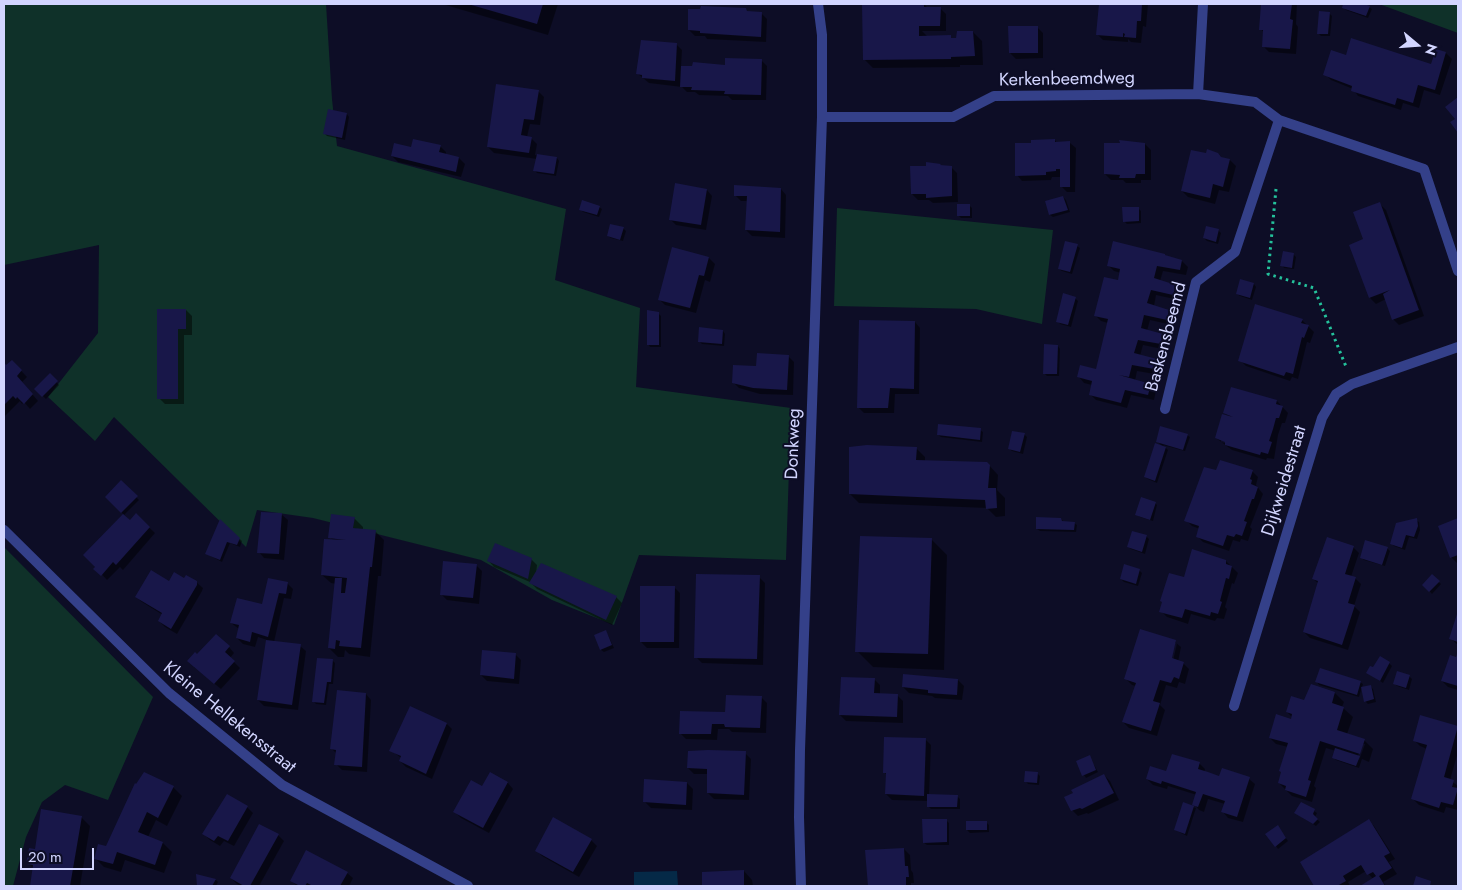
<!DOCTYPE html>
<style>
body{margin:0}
#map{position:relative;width:1462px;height:890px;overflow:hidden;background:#0d0d26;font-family:Jost,sans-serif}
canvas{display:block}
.frame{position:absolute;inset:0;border:5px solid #d2d5ff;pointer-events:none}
.north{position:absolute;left:1392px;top:20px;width:50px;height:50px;-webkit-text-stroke:4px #0d0d26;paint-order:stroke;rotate:108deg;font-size:14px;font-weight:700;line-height:20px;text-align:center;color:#d2d5ff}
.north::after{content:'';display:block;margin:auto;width:18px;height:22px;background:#d2d5ff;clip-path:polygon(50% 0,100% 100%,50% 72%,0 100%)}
.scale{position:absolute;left:20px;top:848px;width:74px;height:22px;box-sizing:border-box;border:2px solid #d2d5ff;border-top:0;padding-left:6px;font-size:15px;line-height:18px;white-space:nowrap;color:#d2d5ff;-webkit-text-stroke:4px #0d0d26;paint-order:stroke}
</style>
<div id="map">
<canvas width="1462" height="890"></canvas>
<div class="frame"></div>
<div class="north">N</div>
<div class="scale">20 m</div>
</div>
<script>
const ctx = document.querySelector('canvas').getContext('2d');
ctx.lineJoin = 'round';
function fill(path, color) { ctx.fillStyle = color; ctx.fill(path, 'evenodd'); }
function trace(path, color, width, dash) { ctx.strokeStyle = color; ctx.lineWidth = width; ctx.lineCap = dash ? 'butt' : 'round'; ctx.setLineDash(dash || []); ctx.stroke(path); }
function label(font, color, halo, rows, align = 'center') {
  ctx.font = font + ' Jost,sans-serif'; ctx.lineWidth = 4; ctx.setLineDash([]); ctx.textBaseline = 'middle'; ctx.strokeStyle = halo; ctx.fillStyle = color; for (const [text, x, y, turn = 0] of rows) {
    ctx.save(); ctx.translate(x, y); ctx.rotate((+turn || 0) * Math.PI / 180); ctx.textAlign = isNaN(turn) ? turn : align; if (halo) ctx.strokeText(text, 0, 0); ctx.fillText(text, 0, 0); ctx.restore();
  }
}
const green = new Path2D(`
 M4 4H326L332 99 337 146 566 209 555 280 640 308 636 387 791 408 786 560 639 555 614 625 552 600 481 560 313 518 257 510 246 547 114 417 95 441 48 397 98 333 99 245 4 265Z
 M1379 4H1458V33Z
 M837 208 1053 230 1042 324 976 309 834 306Z
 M4 547 153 697 108 800 65 785 42 802 26 837 13 886H4Z`);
const water = new Path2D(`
 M677 871 678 886H634V872Z`);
const shadow = new Path2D(`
 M442 4H558L548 35Z
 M863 4H924L928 8H940L946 14V31H922L928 37H950L952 39H957L973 32 982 41 983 65H960V67L873 68 864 59Z
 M1114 4H1148L1146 27 1143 26 1141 43 1131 42 1128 39V42L1103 40 1097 34 1114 7Z
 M1262 4H1301H1297L1296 24 1298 27 1296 54 1269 52 1263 46 1264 33 1261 29Z
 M1344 4H1361L1369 7 1372 9 1368 18 1346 10 1343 7Z
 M746 9 749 13H761L767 19 766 42 707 39 705 36H695L689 30Z
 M1329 13 1332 16 1330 36H1321L1318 33Z
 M1037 27 1043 33V58L1016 59 1010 53Z
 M676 44 682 50 681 67 727 66 761 60 767 66 766 100H732L728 96 699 95 695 92H687L682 87 649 83 638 74Z
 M1446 53 1452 59 1440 95 1424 90 1419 108 1403 103 1401 110 1358 96 1353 89 1331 80 1325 74 1347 56 1432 65Z
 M538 91 544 97 540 125 530 124 527 137 531 138 537 144 535 155 557 158 559 161 556 176 537 173 535 171 537 159 494 153 488 147Z
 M329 111 347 114 349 117 345 140 327 136 324 133Z
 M1055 140 1057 143H1070L1076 148 1075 192H1067L1061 186V177H1052L1051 180 1022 181 1017 175 1032 144Z
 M1145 144 1151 150V180H1141V183H1126L1123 180H1111L1105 174Z
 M440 146 446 152V155L459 158 465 164 461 177 398 162 392 156 412 149Z
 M1221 158 1230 160 1236 166 1229 192 1219 190 1215 204 1188 197 1182 191Z
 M940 165 942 167H951L957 173 958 202 933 203 929 200H918L912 194 927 167Z
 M781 189 786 195 785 238 752 236 746 230 748 201H741L735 195Z
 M707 190 712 196 706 230 676 225 670 219Z
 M1063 197 1066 200 1070 212 1053 217 1050 215 1046 202Z
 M1380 204 1386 210 1424 316 1399 325 1393 319 1386 299 1376 304 1370 298 1350 245 1365 240Z
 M969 205 972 208V218H961L958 215Z
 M599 207 602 209 599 217 583 212 581 209Z
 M1138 208 1141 211V223L1127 224 1124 221Z
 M623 228 626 231 623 241 611 238 608 236Z
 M1218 230 1221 233 1218 244 1207 241 1204 238Z
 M1077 246 1080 248 1072 274 1062 271 1059 269Z
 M673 249 709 258 715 264 710 282 705 280 696 313 665 305 660 300Z
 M1293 254 1296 257 1294 269 1284 268 1282 265Z
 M1182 261 1188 267 1186 275 1163 271 1160 281 1175 286 1181 292 1179 300 1156 295 1154 306 1169 311 1174 317 1172 325 1150 320 1147 331 1163 335 1169 341 1167 350 1143 345 1140 356 1156 360 1162 366 1160 375 1137 371 1135 381 1150 386 1156 391 1154 400 1131 395 1127 408 1096 400 1090 394 1092 385 1084 383 1079 377 1096 371 1103 345 1108 323 1101 321 1095 315 1118 281 1121 273 1114 271 1108 265Z
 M1254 284 1256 287 1252 300 1240 296 1237 294Z
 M1075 298 1078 301 1071 327 1060 324 1058 321Z
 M158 310H186L192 316V335H184V404H165L159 398Z
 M658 313 661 316V347H650L648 344Z
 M1302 320 1314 332 1310 343 1307 342 1298 379 1292 377 1290 381 1246 366 1240 360Z
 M915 322 920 328 919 394H895L894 413H864L858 407Z
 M723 331 725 334 724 346 702 344 699 341Z
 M1058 346 1060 349 1059 376H1047L1044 373Z
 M788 356 794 362 793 395 760 394 739 388 733 382Z
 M12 361 27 377 22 382 38 401 30 409 24 402 22 404 20 401 4 417V366L6 367Z
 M50 375 59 385 46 399 36 389Z
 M1277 401 1288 413 1285 423H1282L1278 435 1274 459 1267 458 1266 460 1232 450 1216 438 1228 416 1224 413ZM1221 439 1231 445 1221 442Z
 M980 430 983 432 982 442 941 437 938 435Z
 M1024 434 1027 437 1023 454 1012 451 1009 448Z
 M1187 435 1190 437 1185 451 1163 445 1168 450 1157 483 1148 479 1145 477 1163 447 1158 442Z
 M916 448 925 457V462L987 463 998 475 997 490 1005 498V516L996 517 987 508 859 503 850 494Z
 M1252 471 1258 477 1256 485 1263 494 1250 527 1252 529 1248 541 1241 539 1240 542 1233 540 1229 551 1203 542 1197 536 1200 529 1192 526 1186 520 1217 472Z
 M121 482 139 500 123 516 130 522 136 515 155 533 123 570 120 567 107 580 84 555 124 515 106 497Z
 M1155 503 1157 505 1153 521 1140 517 1137 515Z
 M282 515 288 520 284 560 264 558 259 552Z
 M354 518 363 527V530L375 531 384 540 381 576H378L370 657 349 654 345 650 344 657H338L329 648 336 584 331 583 322 575 333 540 330 537Z
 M1061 519 1064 522 1074 523 1077 525 1076 532 1040 531 1037 529Z
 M1416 520 1419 522 1420 530 1417 539 1409 537 1405 550 1394 546 1391 543Z
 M1458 520V563H1457L1451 557 1439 527Z
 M220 521 242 541 240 547 230 543 222 562 207 554Z
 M1146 536 1149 539 1145 554 1131 549 1128 547Z
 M931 539 947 555 944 670 873 667 857 651Z
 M1353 547 1359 553 1351 577 1355 578 1361 584 1354 606 1360 612 1348 650 1310 638 1304 632 1319 584 1313 579Z
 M1387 548 1390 551 1385 566 1364 560 1361 557Z
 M531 559 537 565 536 574 616 597 622 603 612 625 537 589 530 582 494 567 489 561Z
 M1226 561 1238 573 1234 584 1232 583 1225 607 1227 609 1224 619 1217 618 1215 621 1191 614 1188 624 1167 617 1161 611 1184 578Z
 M476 565 482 571 479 604 447 600 441 594Z
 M1139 570 1142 573 1138 586 1124 582 1121 579Z
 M1432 576 1441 584 1432 594 1424 585Z
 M759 577 765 583 763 665 702 663 696 657Z
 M185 580 196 582 203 588 202 591 177 634 165 627 159 621 163 615 142 602 136 597 169 582Z
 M287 583 293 589 291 599 284 598 274 642 300 646 306 651 298 710 264 706 258 700 267 640 258 637 255 647 243 644 237 638 239 629 231 623 263 605Z
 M674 587 680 593 679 648H647L641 642Z
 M1457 616H1458V645L1450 638Z
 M606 631 614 648 604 652 601 650Z
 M1175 642 1181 647 1178 662 1183 663 1189 669 1185 684 1179 682 1177 688 1166 685 1160 705 1165 710 1157 736 1129 728 1123 722 1136 686 1132 685 1126 679ZM1174 643H1177L1172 665 1169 664Z
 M229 647 234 653 230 658 240 668 221 689 194 667 197 655Z
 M1458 653V690L1448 687 1442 681Z
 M515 654 521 660 519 684 487 681 481 675Z
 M332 660 335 663 333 684H329L326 705 316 704 314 702Z
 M1389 663 1392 666 1383 683 1371 675Z
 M1409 676 1412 679 1409 690 1397 686 1395 684Z
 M874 679 880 685V694L897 695 903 701V723L846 721 840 715Z
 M958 680 964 686 962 700 935 698 932 696 909 693 903 687Z
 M1317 682H1360L1363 684 1359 697 1319 685Z
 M1371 687 1373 689 1376 702 1368 704 1365 701Z
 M1335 693 1344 702 1342 707 1353 717 1347 734 1364 740 1373 749 1369 762 1362 759 1359 768 1336 760 1334 758 1336 751 1326 748 1314 786 1316 788 1312 802 1292 796 1279 783 1288 747 1276 744 1270 738 1291 720 1292 717 1287 712 1304 701ZM1362 744H1365L1359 760 1357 759Z
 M366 694 371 700 367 772 342 770 336 764 337 754 332 749Z
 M761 697 767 703 766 733 732 732 729 729H718L717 740 686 739 680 733Z
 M1421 717 1458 728V752L1450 780 1458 786V810L1446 807 1444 813 1419 805 1413 799 1427 749 1420 746 1414 740Z
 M447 724 452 729 432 779 406 767 400 761 401 758 391 750Z
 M925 739 931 745 929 795 957 796 960 799V809H931L928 806V801L892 800 886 794 887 775 884 772Z
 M745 753 751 759 749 800 714 799 708 793 709 774H694L688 768Z
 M1089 756 1098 772 1086 778 1084 775Z
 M1199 763 1205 769 1204 772 1220 777 1249 779 1255 784 1243 822 1228 818 1223 812 1225 804 1208 799 1204 812 1199 810 1194 804 1197 795 1168 786 1167 789 1153 785 1147 779Z
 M1037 773 1040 776 1039 785 1028 784 1026 782Z
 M490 774 508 783 513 789 489 833 461 818 455 812 482 788Z
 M1104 775 1110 781 1119 800 1088 814 1087 813 1078 816 1072 810Z
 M687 783 693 789 692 810 651 808 645 802Z
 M173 787 182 796 167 826 156 820 148 837 163 843 172 852 164 873 125 860 121 872 104 867 95 858Z
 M1301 803 1317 813 1315 817 1320 822 1316 826 1295 813Z
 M1183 804 1196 808 1187 836 1175 830Z
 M247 807 253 813 234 846 224 841 220 846 210 840 204 834Z
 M81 817 90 826 80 886H31L34 869 28 863 36 850Z
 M946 820 949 823V845H927L924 843Z
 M1368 820 1374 826 1395 859 1389 862 1397 874 1383 882 1386 886H1363L1373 879 1366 871 1348 882 1350 886H1315L1301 862Z
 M986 822 989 825V832L970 833 967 830Z
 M1280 830 1288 841 1278 849 1276 846Z
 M278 835 284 841 259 886H241L237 884 231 878Z
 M591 840 597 846 579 877 542 856 536 850Z
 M904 849 910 855 911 870 913 873 914 883H911V886H869L867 851Z
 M744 871 752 880 753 886H703V873Z
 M347 873 353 878 349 886H297L292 881Z
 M197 876 216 880 218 882 216 886H198Z`);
const building = new Path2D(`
 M468 4H543L537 24Z
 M862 4H924V7H941L940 26H919V36L951 35V38H956L957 31H973L975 56 951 57V59L863 60Z
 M1099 4 1112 5 1113 4H1142L1141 21H1137L1136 38 1124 37 1125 34 1123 33V37L1096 35Z
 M1261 4H1292L1290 19 1293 20 1290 49 1262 47 1263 30H1259Z
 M1343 4H1364L1370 6 1366 16 1342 8Z
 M701 6 746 8 747 11 762 12 761 37 700 33V31L688 30V9H700Z
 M1319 11 1330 12 1328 34H1317Z
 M1008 26H1038V53H1009Z
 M1351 38 1431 64 1436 49 1446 52 1435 90 1418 85 1413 103 1397 98 1395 105 1351 91 1352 86 1323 75 1331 50 1346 55Z
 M641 40 677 43 675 81 642 78V75L636 74Z
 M725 58 762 59 761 95 724 94 725 91 691 90 692 87H680L681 66H692L693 62 725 65Z
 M496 84 539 90 534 120 524 119 521 135 532 137 529 153 487 147Z
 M1458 97V133L1450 122 1455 119 1445 107Z
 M328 109 347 113 342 138 323 134Z
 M413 139 441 145 439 152 459 157 456 172 391 156 394 143 411 147Z
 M1055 139V142L1070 141V187H1060V169H1056V171L1046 172V175L1015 176V143H1031V140Z
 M1119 140 1145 143V174H1136L1135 178H1119L1120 175 1104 174V143H1120Z
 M1207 149 1218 153 1221 157 1230 159 1223 187 1213 184 1210 198 1181 191 1191 150 1206 153Z
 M537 154 557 157 554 174 533 171Z
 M926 162 941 164 940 165 952 166V196L926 198V194H911L910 166H926Z
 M675 183 707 189 701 225 669 220Z
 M734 185 781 188 780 232 745 230 747 196H734Z
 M1063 196 1068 210 1049 215 1045 201Z
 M582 200 600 206 597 215 579 210Z
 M1380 202 1419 310 1392 320 1383 294 1390 290 1369 298 1349 245 1363 239 1353 212Z
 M957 204H970V216H957Z
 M1122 207H1139V221L1123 222Z
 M610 224 624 227 620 240 607 236Z
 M1206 226 1219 229 1216 242 1203 238Z
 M1065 241 1078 244 1070 272 1058 269Z
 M1113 241 1165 254V255L1182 260 1180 270 1157 266 1154 278 1176 285 1173 295 1151 290 1147 303 1169 310 1167 320 1144 315 1141 328 1163 334 1161 344 1138 340 1134 353 1157 359 1154 369 1132 365 1129 377 1119 375 1151 384 1148 395 1125 390 1121 403 1089 395 1092 381 1077 377 1080 365 1096 369 1108 319 1094 316 1104 277 1118 280 1120 269 1107 266Z
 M672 247 709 257 704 276 699 275 690 308 658 300Z
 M1283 251 1294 253 1292 268 1280 266Z
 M1240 279 1254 283 1250 298 1236 294Z
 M1063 293 1076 297 1068 325 1056 322Z
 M1255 304 1303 319 1301 323 1309 325 1304 338 1302 337 1293 374 1286 372 1284 376 1238 361Z
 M157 309H186V329H178V399H157Z
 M647 310 659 312V345H647Z
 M859 320 915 321 914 389 890 388 888 408H857Z
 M699 327 723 330 722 344 698 342Z
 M1044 344 1058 345 1057 374H1043Z
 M757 353 789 355 787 390 753 388 732 383 733 365 756 366Z
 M12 360 22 370 17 376 33 394 24 404 17 397 16 399 13 396 4 405V362L6 365Z
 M50 373 58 381 42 397 34 389Z
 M1231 387 1277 400 1276 404 1283 406 1279 418H1276L1273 429 1269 441 1272 442 1268 454 1261 452 1260 455 1225 445V442L1215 438 1222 414 1233 417 1223 413Z
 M938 424 981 428 980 440 937 435Z
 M1160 426 1188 434 1183 450 1156 442Z
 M1012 431 1025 433 1020 452 1008 449Z
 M1155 443 1166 447 1155 481 1144 477Z
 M867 445 917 447 916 460 987 462 990 465 988 488H996L997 508 986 509 985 500 849 494V447Z
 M1220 460 1253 470 1250 479 1252 480 1251 484 1258 487 1254 499H1252L1244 521 1247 522 1242 536 1236 534 1234 537 1227 535 1223 546 1196 537 1199 526 1184 521 1204 467 1216 470Z
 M121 480 138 496 121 513 105 497Z
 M1141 497 1156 502 1150 520 1135 515Z
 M261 512 282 513 279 554 257 553Z
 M136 513 150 527 116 565 113 562 101 576 93 569 95 567 83 555 123 514 130 520Z
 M331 514 355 517 353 528 376 530 372 567H370L361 648 339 646 340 641 336 640 335 649 328 648 335 578H342L341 593H345L347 578 321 575 324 539 346 540 328 538Z
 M1036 517 1061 518 1062 521 1075 522 1074 530 1036 529Z
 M1417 518 1418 526 1414 537 1406 535 1402 548 1390 544 1396 523Z
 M1458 518V555L1450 558 1438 526Z
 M220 519 240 538 237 545 227 542 220 560 205 554Z
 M1132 531 1147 535 1142 552 1127 547Z
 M860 536 932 538 928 654 855 652Z
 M1327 537 1354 546 1345 574 1356 577 1348 603 1355 605 1342 645 1303 632 1318 581 1312 579Z
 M1365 540 1388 547 1382 565 1360 558Z
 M495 543 532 558 528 579 487 561Z
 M1192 549 1226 560V564L1232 566 1229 579 1226 578 1220 601 1222 602 1218 614 1211 612 1210 616 1185 609 1182 618 1159 612 1162 602 1160 601 1169 573 1184 577Z
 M443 561 477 564 473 598 440 595Z
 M541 563 617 596 606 620 529 583Z
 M1124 564 1140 569 1136 584 1120 579Z
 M151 570 169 581 174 572 184 578 186 575 197 581V585L171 629 158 621 162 613 135 597Z
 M696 574 760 575 757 659 694 658Z
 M1432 574 1440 581 1429 592 1422 585Z
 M268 578 288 582 286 594 279 593 268 637 252 632 250 642 236 638 239 625 230 623 237 598 262 604Z
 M640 586H675L674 642H640Z
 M1457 614 1458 615V642L1449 639Z
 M1140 629 1176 640 1172 658 1184 662 1179 679 1174 677 1171 683 1160 680 1153 701 1160 703 1151 731 1122 722 1136 683 1124 679Z
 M606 630 612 645 600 650 594 635Z
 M216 634 230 646 225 652 235 661 214 684 187 661 195 652 197 654Z
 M266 640 301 644 292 705 257 700Z
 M482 650 516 653 514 679 480 675Z
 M1458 651V686L1441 681 1450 655 1456 657Z
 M1380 656 1390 662 1380 681 1366 673 1370 666 1373 667Z
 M317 658 333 659 331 682H327L324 703 312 702Z
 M1320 668 1361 681 1357 695 1315 682Z
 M1397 671 1410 675 1406 688 1393 684Z
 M903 674 958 679 957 695 928 693V690L902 687Z
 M841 677 875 678 874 693 898 694 897 717 839 715Z
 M1311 684 1335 692 1332 703 1344 707 1337 730 1365 739 1360 754 1320 741 1308 780 1311 781 1306 797 1285 790 1286 786 1278 783 1281 772 1279 771 1288 743 1269 738 1276 714 1291 719 1292 714 1286 712 1291 696 1304 700Z
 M1371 685 1374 699 1364 702 1361 687Z
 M337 690 366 693 362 767 334 765 336 750 330 749Z
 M726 695 762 696 760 728 725 727 724 724H712L711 734H679L680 711 725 712Z
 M410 706 447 723 426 774 399 761 401 756 389 751Z
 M1420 715 1458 726 1444 777 1454 780 1452 787 1458 788 1453 805 1441 802 1439 808 1411 799 1427 745 1413 741Z
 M884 737 926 738 924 796 885 794 886 773H883Z
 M1335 748 1360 756 1356 766 1332 758Z
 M708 750 746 751 744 795 707 793V769L687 768 688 751Z
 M1172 754 1200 762 1198 769 1208 772 1219 776 1222 768 1250 777 1237 817 1221 812 1225 801 1203 794 1198 807 1192 805 1196 792 1162 781 1161 784 1146 779 1150 766 1166 771Z
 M1090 755 1096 770 1082 776 1076 761Z
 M1025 771 1038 772 1037 783 1024 782Z
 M144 772 174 786 158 818 147 812 138 832 163 842 155 865 117 852 113 864 94 859 98 844 106 846 135 783 136 784Z
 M490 772 508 782 483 828 453 812 471 780 482 786Z
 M1104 774 1114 793 1082 809 1080 808 1071 811 1064 797 1073 793 1071 790Z
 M644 779 687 782 686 805 643 802Z
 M227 794 248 806 228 841 218 836 214 841 202 834Z
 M927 794 958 795 957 807H927Z
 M1183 802 1194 806 1185 834 1174 830Z
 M1301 802 1315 809 1313 814 1318 819 1313 824 1294 813Z
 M41 809 82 816 70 886H30L33 865 26 864 29 848 35 849Z
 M553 817 592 839 573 872 535 851Z
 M922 819H947V842L923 843Z
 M1369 819 1390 853 1384 856 1392 868 1379 876 1385 886H1360L1376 876 1373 872 1367 875 1361 865 1343 876 1346 881 1337 886H1314L1300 862Z
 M966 821H987V830H966Z
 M259 824 279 834 250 886H244L230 878Z
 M1278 825 1286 838 1275 847 1265 834Z
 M904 848 905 866H908L909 877H906V886H868L865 850Z
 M306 850 348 872 340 886H313L307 883 305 886H300L290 881Z
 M744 870V886H702V872Z
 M196 874 216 879 212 886H197Z
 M1416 876 1431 881 1430 886H1413Z`);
const path = new Path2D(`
 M1276 189 1268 274 1314 288 1347 369`);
const street = new Path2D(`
 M1198 94 1203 4
 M822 117H953L994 96 1198 94 1255 102 1279 120 1424 169 1458 271
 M1165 409 1196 282 1235 252 1279 120
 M4 530 169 693 282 785 468 886
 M1234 706 1322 418 1336 394 1352 384 1458 347
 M801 886 799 817 800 750 822 117V35L818 4`);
const streetNames = [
 ["Kerkenbeemdweg",1067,80,-1],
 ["Baskensbeemd",1167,337,-75],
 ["Donkweg",794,444,-88],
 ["Dijkweidestraat",1285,481,-73],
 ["Kleine Hellekensstraat",229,718,39]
];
fill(green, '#0f3129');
fill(water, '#052947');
fill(shadow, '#0007');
fill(building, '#181749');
trace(path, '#24c19b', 3, [2.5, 4]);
trace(street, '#344089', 10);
label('18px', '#d2d5ff', '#0d0d26', streetNames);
</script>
